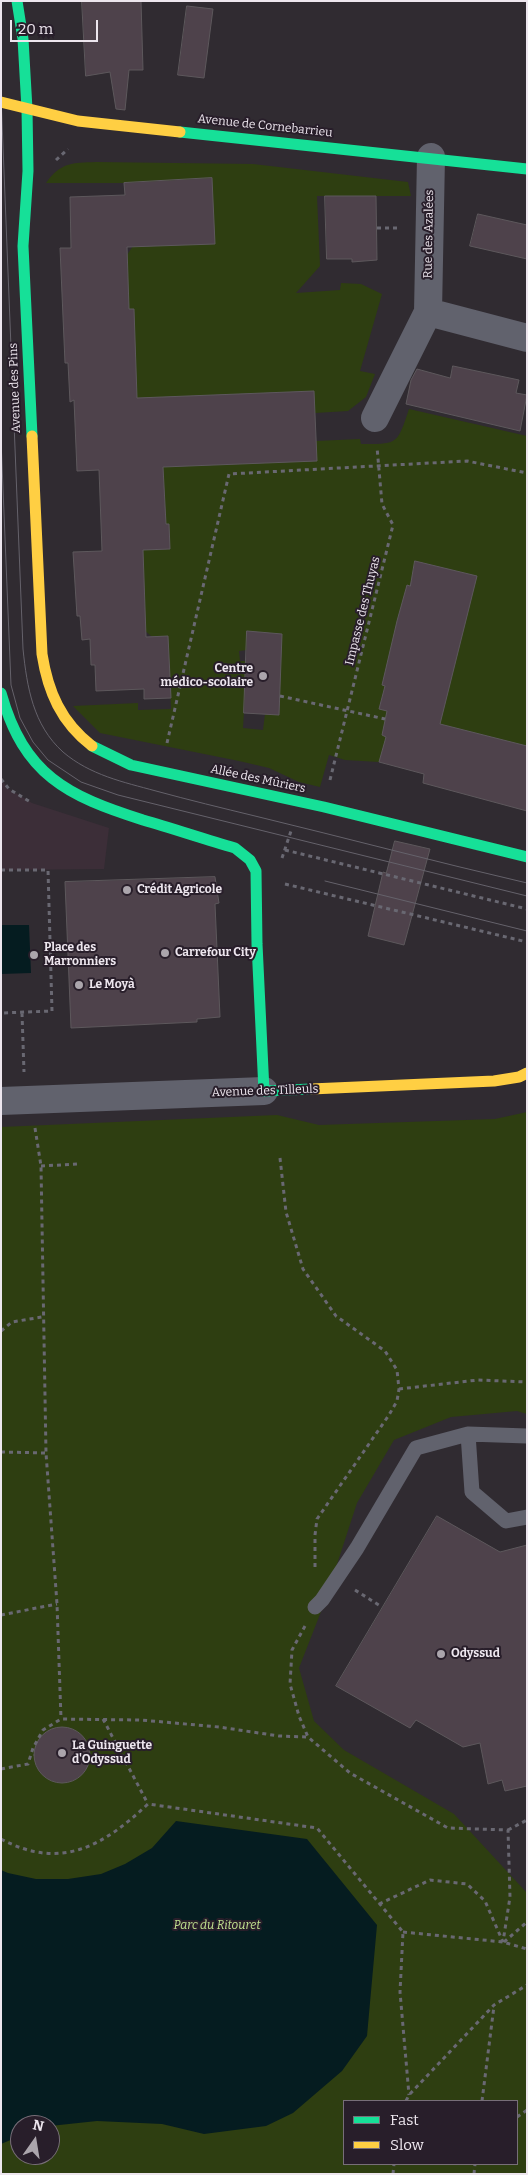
<!DOCTYPE html>
<meta charset="utf-8">
<style>
body{margin:0}
#map{position:relative;width:528px;height:2175px;overflow:hidden;background:#302b31;font-family:Bitter,serif}
canvas{display:block}
.frame{position:absolute;inset:0;border:2px solid #ede6ee;pointer-events:none}
.legend{position:absolute;left:343px;top:2100px;width:175px;height:65px;box-sizing:border-box;background:#281e2a;border:1px solid #776e78;margin:0;padding:6px 9px;list-style:none;font-size:15px;color:#ede6ee}
.legend li{display:flex;align-items:center;gap:10px;height:25px}
.legend b{width:25px;border:1px solid #776e78}
.north{position:absolute;left:10px;top:2115px;width:50px;height:50px;box-sizing:border-box;background:#281e2a;border:1px solid #776e78;border-radius:50%;rotate:13deg;font-size:14px;font-weight:700;line-height:20px;text-align:center;color:#ede6ee}
.north::after{content:'';display:block;margin:auto;width:18px;height:22px;background:#aba5ac;clip-path:polygon(50% 0,100% 100%,50% 72%,0 100%)}
.scale{position:absolute;left:10px;top:20px;width:88px;height:22px;box-sizing:border-box;border:2px solid #ede6ee;border-top:0;padding-left:6px;font-size:15px;line-height:18px;white-space:nowrap;color:#ede6ee;-webkit-text-stroke:4px #281e2a;paint-order:stroke}
</style>
<div id="map">
<canvas width="528" height="2175"></canvas>
<div class="frame"></div>
<ul class="legend">
<li><b style="height:6px;background:#16e098"></b>Fast</li>
<li><b style="height:6px;background:#ffcf43"></b>Slow</li>
</ul>
<div class="north">N</div>
<div class="scale">20 m</div>
</div>
<script>
const ctx = document.querySelector('canvas').getContext('2d');
ctx.lineJoin = 'round';
function fill(path, color) { ctx.fillStyle = color; ctx.fill(path, 'evenodd'); }
function trace(path, color, width, dash) { ctx.strokeStyle = color; ctx.lineWidth = width; ctx.lineCap = dash ? 'butt' : 'round'; ctx.setLineDash(dash || []); ctx.stroke(path); }
function label(font, color, halo, rows, align = 'center') {
  ctx.font = font + ' Bitter,serif'; ctx.lineWidth = 4; ctx.setLineDash([]); ctx.textBaseline = 'middle'; ctx.strokeStyle = halo; ctx.fillStyle = color; for (const [text, x, y, turn = 0] of rows) {
    ctx.save(); ctx.translate(x, y); ctx.rotate((+turn || 0) * Math.PI / 180); ctx.textAlign = isNaN(turn) ? turn : align; if (halo) ctx.strokeText(text, 0, 0); ctx.fillText(text, 0, 0); ctx.restore();
  }
}
const commercial = new Path2D(`
 M1 779 9 789 32 803 109 828 104 869 1 870Z`);
const green = new Path2D(`
 M96 162 253 164 408 182 411 196H317L320 266 296 293 340 290 341 283 361 284 382 294 360 371 375 374 366 397 348 411 315 413 314 391 137 398 134 309H129L127 255 133 246 212 179 124 183H46C61 162 72 163 96 162Z
 M409 409 527 436V746L440 724 477 576 416 561 410 586 407 585 397 621 400 623 391 647 382 684 385 685 379 708 387 711 382 735 386 737 379 762 345 760 329 755 320 787 299 782 269 768 239 761 100 733 73 706 138 703V710L171 709 168 636H151L142 628C148 602 143 576 139 550L170 549 169 524H166L163 467 316 461V441L360 439 361 444C398 444 397 445 409 409ZM247 631 281 634 279 715 265 714 263 730 243 728 247 661H240L239 651 247 650Z
 M527 1112V1414L517 1411 451 1417 394 1440 357 1503 324 1604 299 1668 314 1721 344 1750 454 1814 527 1893V2174H1V1127L277 1115 319 1125 495 1119ZM344 2101H517V2164H344ZM20 2125H50V2155H20Z`);
const water = new Path2D(`
 M1 925H29L31 973 1 974Z
 M176 1821 307 1839 377 1925 367 2036 342 2071 293 2113 266 2126 204 2134 162 2124 97 2121 50 2126 20 2125V2136L1 2144V1870L8 1873 36 1879H68L101 1874 125 1864 152 1848Z`);
const building = new Path2D(`
 M82 1H141L143 70H129L125 110 116 109 110 72 86 76Z
 M187 6 213 9 204 78 178 75Z
 M212 178 215 244 127 247 129 309H134L137 398 314 391 317 461 163 467 166 524H169L170 549 143 550 146 637 168 636 171 698 144 699V689L96 691 95 665H91L90 639 82 640 80 616H77L73 552 102 551 99 470 77 471 74 400 70 402 68 363H65L60 248H71L70 197 125 195 124 183Z
 M325 196H376L377 260 352 262V259H327Z
 M478 214 527 225V259L470 246Z
 M453 366 519 380 516 393 527 395 520 431 406 404 411 380 417 369 450 378Z
 M415 561 477 576 440 724 527 746V811L423 783 424 774 379 762 386 737 382 735 387 711 379 709 385 686 382 685 397 621 407 585 410 586Z
 M247 631 282 634 279 715 244 713Z
 M395 841 430 849 404 945 368 936 383 872 386 873Z
 M215 877 219 903 215 904 220 1017 197 1019V1022L71 1028 65 882Z
 M437 1516 500 1552 527 1545V1786L505 1791 502 1780 488 1784 480 1743 463 1747 416 1720 410 1728 336 1686Z
 M34 1755a28 28 0 1 1 56 0a28 28 0 1 1-56 0Z`);
const path = new Path2D(`
 M56 160 68 149
 M377 228H401
 M280 696 385 719
 M167 743 229 474 467 461 527 473
 M1 779 9 789 32 803
 M330 780 393 525 382 504 377 447
 M285 850 527 909
 M282 858 292 828
 M1 870H48L52 1011 1 1013
 M285 884 527 942
 M22 1013 24 1072
 M35 1128 41 1166 46 1453 57 1604 61 1719
 M280 1158 286 1212 303 1269 336 1316 385 1351 397 1370 399 1389 397 1401 389 1415 317 1519 315 1535V1570
 M41 1166 79 1164
 M1 1331 12 1322 42 1317
 M399 1389 478 1380 527 1382
 M1 1452 46 1453
 M355 1590 382 1607
 M1 1615 57 1604
 M305 1626 292 1650 290 1684 299 1716 308 1737 350 1773 448 1828 508 1830 510 1897 503 1942
 M103 1719 148 1804
 M1 1769 28 1764 33 1748 43 1730 61 1719 141 1720 219 1727 279 1736 308 1737
 M508 1830 527 1820
 M1 1839C61 1871 103 1846 148 1804L317 1828 403 1932 400 1992 409 2095
 M379 1904 430 1880 467 1884 485 1901 503 1942
 M403 1932 503 1942 527 1949
 M504 1942 527 1922
 M406 2101 409 2095 494 2005 527 1985
 M482 2101 494 2006
 M517 2117 527 2110
 M393 2174 394 2164
 M474 2174 475 2164`);
const lane = new Path2D(`
 M468 1434 472 1492 506 1521 527 1517
 M315 1607 322 1600 357 1548 416 1448 468 1434 527 1436`);
const street = new Path2D(`
 M428 312 527 338
 M375 418 428 312 431 157
 M1 1101 264 1091`);
const fast = new Path2D(`
 M17 1 23 39 27 109 28 171 23 246 32 436
 M180 132 527 169
 M1 693C24 775 67 796 143 820 174 829 204 839 235 848L250 860 256 871 257 944 264 1091 311 1089
 M92 746 131 765 324 807 527 857`);
const slow = new Path2D(`
 M1 102 78 121 180 132
 M32 436 42 654C48 692 61 722 92 746
 M311 1089 494 1081 519 1077 527 1073`);
const tram = new Path2D(`
 M1 96 23 649C27 687 33 725 63 752 90 775 123 782 156 791 189 800 222 808 255 816 346 838 436 862 527 883
 M1 439 11 685 20 718 33 742 48 760 81 782 118 795 527 896
 M325 881 527 931`);
const markers = [
 [263,676,5,"#aba5ac"],
 [127,890,5,"#aba5ac"],
 [165,953,5,"#aba5ac"],
 [34,955,5,"#aba5ac"],
 [79,985,5,"#aba5ac"],
 [441,1654,5,"#aba5ac"],
 [62,1753,5,"#aba5ac"]
];
const streetNames = [
 ["Avenue de Cornebarrieu",265,126,6],
 ["Rue des Azalées",429,234,-89],
 ["Avenue des Pins",15,388,-92],
 ["Impasse des Thuyas",363,611,-76],
 ["Allée des Mûriers",258,779,12],
 ["Avenue des Tilleuls",265,1091,-2]
];
const poiNames = [
 ["Centre",253,669,"right"],
 ["médico-scolaire",253,683,"right"],
 ["Crédit Agricole",137,890],
 ["Place des",44,948],
 ["Marronniers",44,962],
 ["Carrefour City",175,953],
 ["Le Moyà",89,985],
 ["Odyssud",451,1654],
 ["La Guinguette",72,1746],
 ["d'Odyssud",72,1760]
];
const parkNames = [
 ["Parc du Ritouret",217,1926]
];
fill(commercial, '#3c2e38');
fill(green, '#2e3e11');
fill(water, '#051c20');
fill(building, '#4e424b');
trace(building, '#5d585c', 1);
trace(path, '#696872', 3, [4, 4]);
trace(lane, '#61626d', 15);
trace(street, '#61626d', 28);
trace(fast, '#16e098', 11);
trace(slow, '#ffcf43', 11);
trace(tram, '#65626b', 1);
for (const [x, y, r, color] of markers) { const dot = new Path2D(); dot.arc(x, y, r, 0, 2 * Math.PI); ctx.fillStyle = color; ctx.fill(dot); trace(dot, '#281e2a', 2); }
label('12px', '#ede6ee', '#281e2a', streetNames);
label('bold 12px', '#ede6ee', '#281e2a', poiNames, 'left');
label('italic 12px', '#c0e290', '#281e2a', parkNames);
</script>
